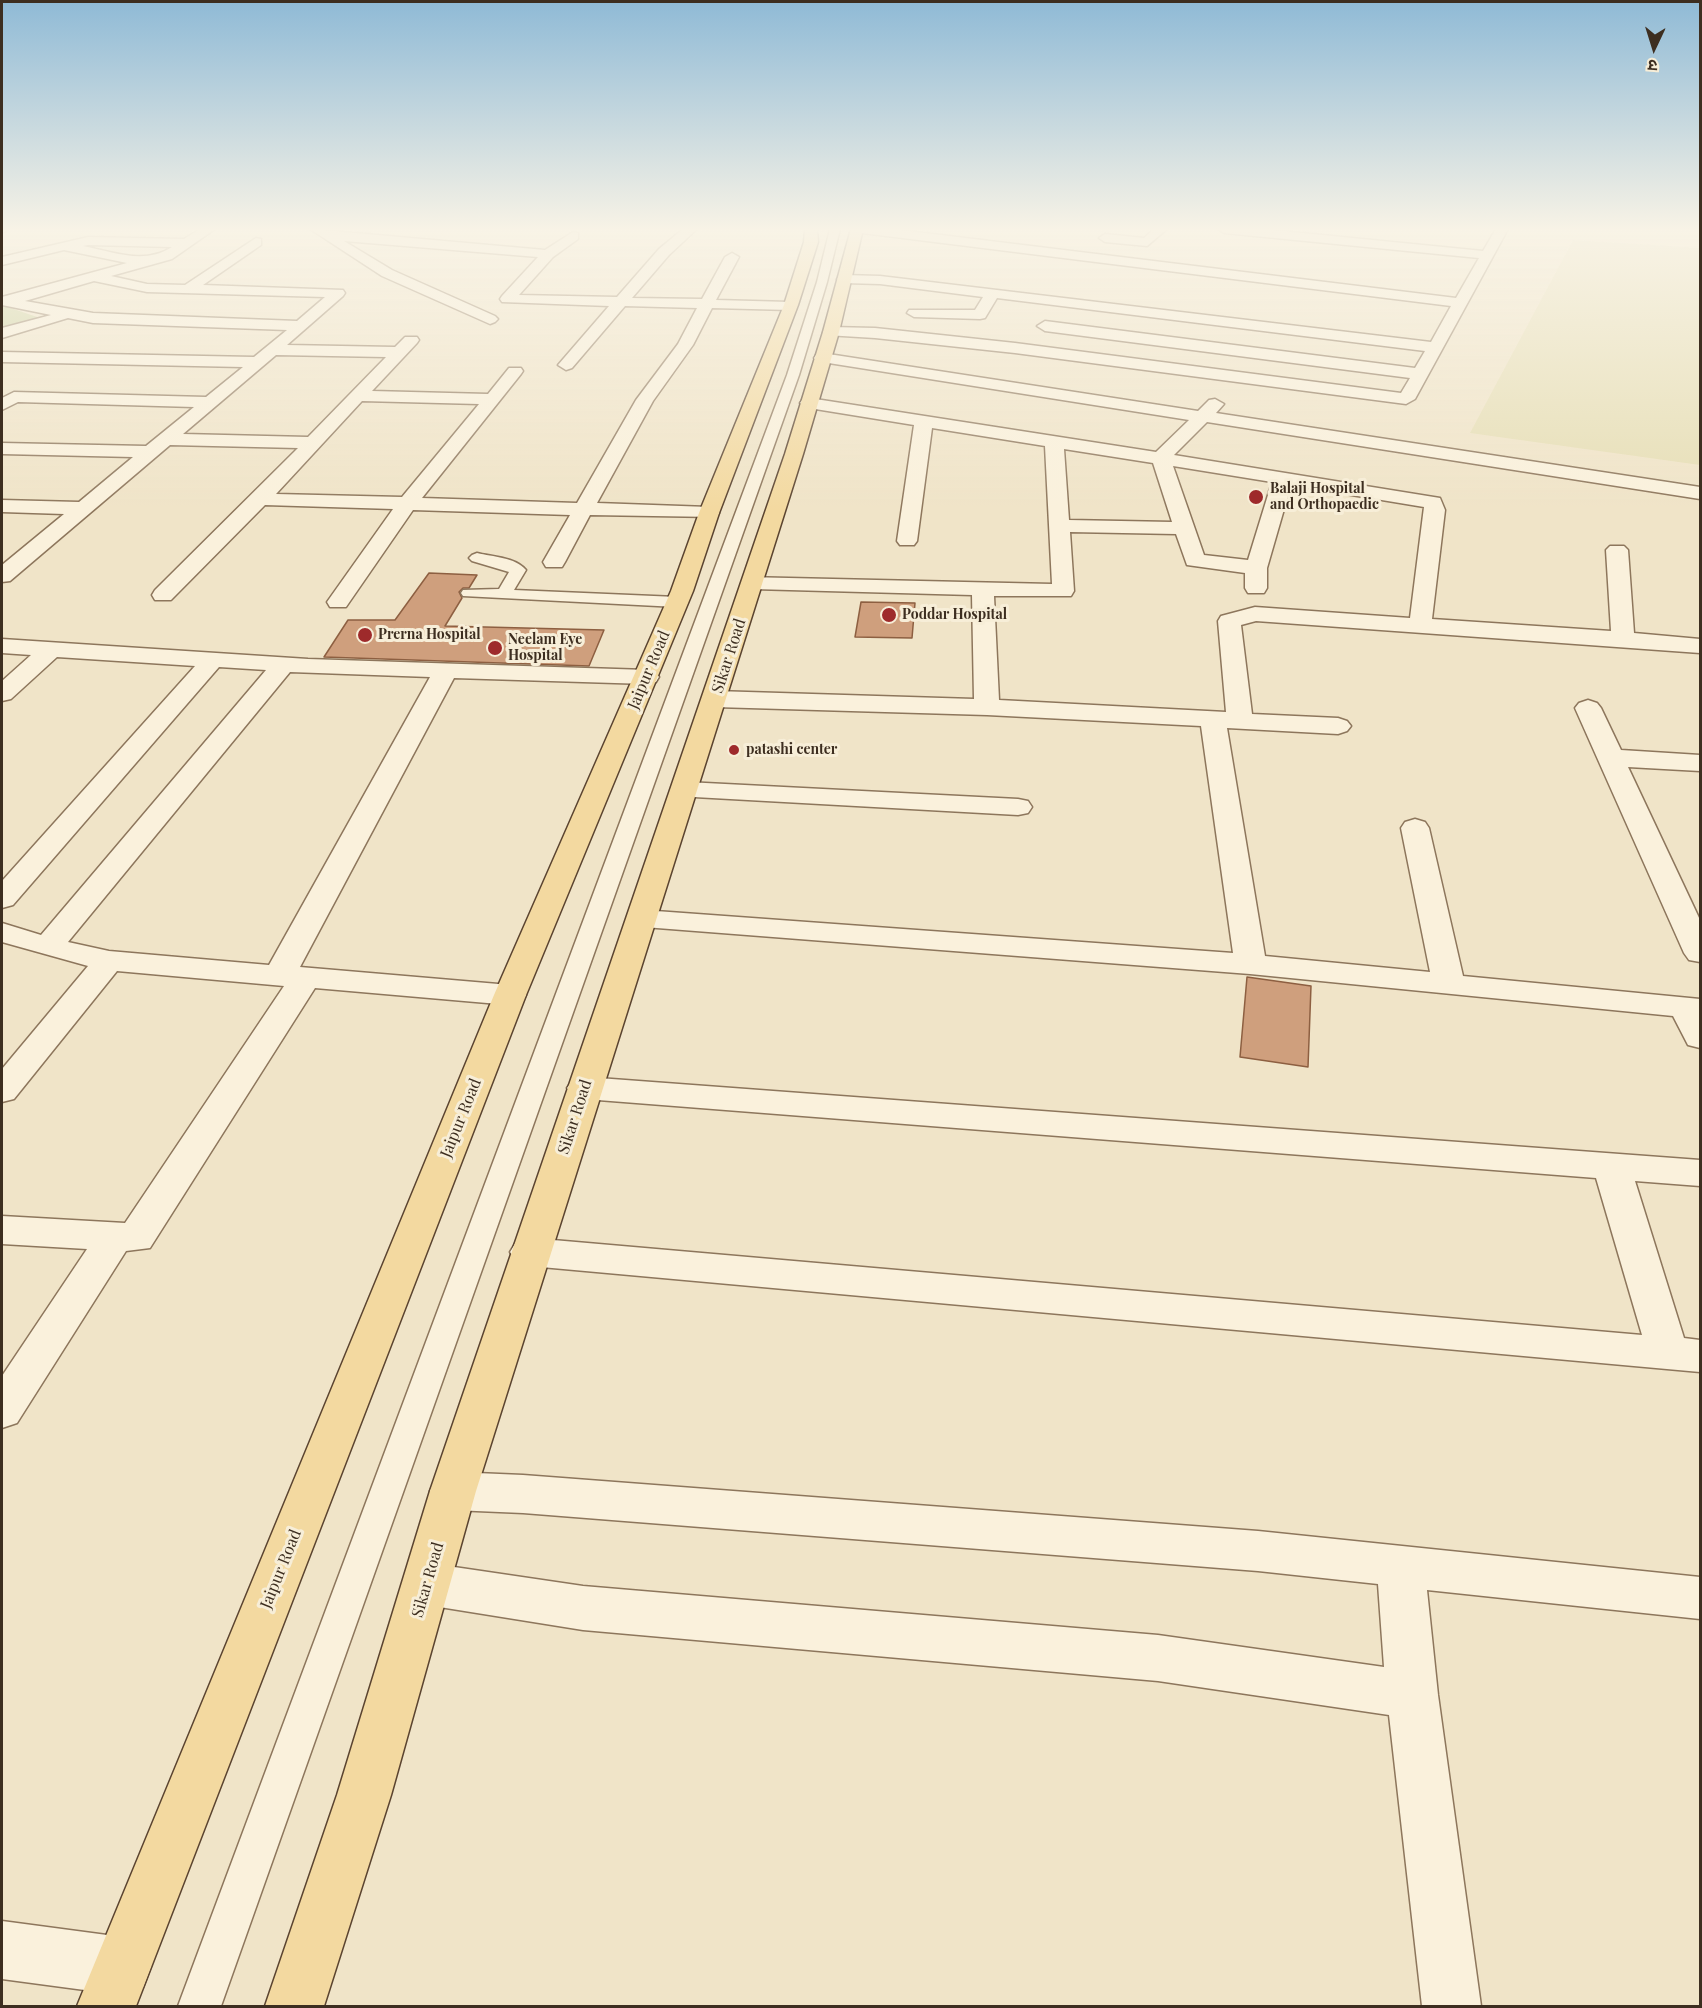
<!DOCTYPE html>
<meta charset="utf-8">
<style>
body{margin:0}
#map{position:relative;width:1702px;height:2008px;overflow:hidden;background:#f0e4c8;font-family:"Playfair Display","Noto Sans Devanagari",serif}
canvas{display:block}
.frame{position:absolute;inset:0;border:3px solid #3d2e20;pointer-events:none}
.north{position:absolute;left:1624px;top:18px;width:60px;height:60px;-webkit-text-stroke:4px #f7eed8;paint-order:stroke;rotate:184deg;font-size:16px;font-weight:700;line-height:24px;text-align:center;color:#3d2e20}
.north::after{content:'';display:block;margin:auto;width:21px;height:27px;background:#3d2e20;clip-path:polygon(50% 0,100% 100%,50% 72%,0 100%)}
</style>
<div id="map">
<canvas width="1702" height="2008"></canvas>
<div class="frame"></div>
<div class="north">उ</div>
</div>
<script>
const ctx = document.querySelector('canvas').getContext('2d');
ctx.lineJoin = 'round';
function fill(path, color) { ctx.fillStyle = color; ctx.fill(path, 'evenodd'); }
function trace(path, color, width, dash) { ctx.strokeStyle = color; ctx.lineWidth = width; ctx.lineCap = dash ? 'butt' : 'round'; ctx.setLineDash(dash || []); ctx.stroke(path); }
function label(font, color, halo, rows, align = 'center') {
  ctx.font = font + ' "Playfair Display",serif'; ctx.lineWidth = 6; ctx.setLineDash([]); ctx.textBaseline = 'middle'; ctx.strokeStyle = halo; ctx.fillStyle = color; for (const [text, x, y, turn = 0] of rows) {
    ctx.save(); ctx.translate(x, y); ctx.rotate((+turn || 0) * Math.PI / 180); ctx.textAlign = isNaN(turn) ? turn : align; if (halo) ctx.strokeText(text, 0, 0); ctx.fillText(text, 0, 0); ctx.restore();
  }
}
const farmland = new Path2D(`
 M1573 240 1700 248V465L1470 433Z`);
const green = new Path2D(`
 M2 305 40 318 2 328Z`);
const building = new Path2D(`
 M429 573 477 575 469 588H463L459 592 462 598 445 626 604 630 589 666 324 657 348 620H395Z
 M861 602 915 603 912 638 855 637Z
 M1247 977 1311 986 1308 1067 1240 1057Z`);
const service = new Path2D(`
 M830 229H840L827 282 799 375 221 2006H178L787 375 817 282Z
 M477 553C493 557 515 557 526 570L514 590 677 597 685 602 677 607 463 596 461 593 463 590 499 589 509 572 472 561 469 558 472 555Z`);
const minor = new Path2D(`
 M2 229H9L2 233Z
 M200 229H215L172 259 111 276 147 284 185 285 256 238 261 239V245L203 285 343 290 345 293 343 296 287 345 395 347 405 337H417L419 340 417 343 372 391 488 394 509 368H521L523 371 521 374 422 498 577 503 636 400 678 344 697 308 625 306 572 368 566 370 558 365 609 306 502 302 500 299 502 296 538 257 344 241 392 270 495 316 498 319 495 322 490 324 382 276 310 229 545 250 573 232 578 233V239L553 257 519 295 617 297 659 249 683 229H697L669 255 632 298 702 299 725 257 732 253 739 257 716 300 790 302 797 306 790 310 712 308 693 345 653 401 597 503 709 507 716 509 719 513 716 517 590 515 565 562 562 567H546L543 562 570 515 413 510 346 607H330L327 602 393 509 265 505 171 600H155L152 595 155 590 298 448 170 445 10 581 2 582V565L64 514 2 512V500L79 502 133 457 2 454V443L146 446 194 407 18 402 2 410V398L14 392 206 397 243 367 2 362V352L254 357 287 330 93 323 68 318 2 338V328L51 315 2 305V297L127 263 64 250 2 265V257L88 237 184 239ZM88 245 172 247C144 265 114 252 83 246ZM94 281 147 292 325 297 297 321 93 313 25 301ZM276 355 386 357 308 437 183 434ZM362 401 479 404 402 497 276 494Z
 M856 229H892L1456 298 1479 258 1224 233 1218 229H1262L1483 251 1496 229H1508L1415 399 1406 404 1015 353 875 338 826 335 823 332 826 329 831 327 875 328 1015 343 1401 393 1410 378 1045 331 1037 326 1045 321 1415 368 1425 351 997 298 985 318 980 319 914 317 907 313 909 310H975L983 297 880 284 844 283 837 279 844 275 880 276 1431 342 1451 306 862 233Z
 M1154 229H1167L1147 246 1105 242 1099 238 1105 234 1144 238Z
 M822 353 1198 411 1209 400 1215 399 1224 404 1216 413 1700 487V499L1207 422 1174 455 1440 498 1445 510 1432 619 1611 631 1606 550 1610 546H1624L1628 550 1634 633 1700 639V653L1256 621 1241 625 1252 714 1338 718 1347 721 1351 726 1347 731 1338 734 1227 728 1265 956 1430 972 1401 828 1405 822 1415 819 1425 822 1429 828 1463 976 1700 999V1048L1688 1045 1673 1016 1250 974 631 926 627 919 631 912 642 910 1233 953 1201 726 987 715 715 707 706 704 702 699 706 694 715 691 974 699 972 595 753 589 745 587 742 582 745 577 1052 584 1045 446 932 428 917 541 914 545H900L897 541 914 425 809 408 800 403 803 399 809 398 1156 452 1189 420 816 361 814 358 816 355ZM1064 449 1153 463 1172 522 1069 520ZM1173 466 1272 482 1248 560 1204 555ZM1291 485 1424 507 1410 618 1255 607 1221 616 1218 621 1226 712 999 700 994 596H1071L1074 591 1070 532 1176 534 1187 565 1245 573V588L1248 593H1264L1267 588V568Z
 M2 639 308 659 647 670 656 672 659 677 656 682 647 684 454 678 300 967 510 985 522 988 526 995 522 1002 510 1005 315 988 150 1248 126 1251 17 1423 2 1428V1376L87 1249 2 1244V1216L125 1223 284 986 117 971 14 1099 2 1102V1069L88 966 2 942V923L41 935 266 670 219 667 13 905 2 908V881L195 666 57 657 11 699 2 701V681L31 655 2 653ZM290 672 430 677 269 965 109 951 68 942Z
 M1588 700 1597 703 1601 708 1621 750 1700 755V771L1628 767 1700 920V962L1689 960 1684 953 1575 708 1579 703Z
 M686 782 1018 799 1028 801 1032 807 1028 813 1018 815 676 796 672 790 676 784Z
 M585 1077 1700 1160V1186L1635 1181 1684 1338 1700 1340V1372L530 1266 516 1262 510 1252 516 1242 530 1238 1642 1335 1596 1178 585 1099 573 1096 567 1088 573 1080Z
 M453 1472 523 1475 1258 1531 1700 1577V1619L1427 1590 1438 1695 1481 2006H1422L1389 1715 1158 1681 583 1630 427 1605 410 1599 403 1584 410 1569 427 1563 583 1586 1158 1635 1384 1667 1378 1584 1258 1571 523 1513 453 1510 437 1504 430 1491 437 1478Z
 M2 1921 122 1937 143 1945 151 1966 143 1987 122 1995 2 1979Z`);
const primary = new Path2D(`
 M805 229H817L818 242 798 305 719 513 693 591 526 995 136 2006H77L494 995 671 591 699 513 784 305 804 242Z
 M851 229H863L839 332 803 454 476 1491 391 1795 324 2006H265L337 1795 430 1491 785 454 823 332Z`);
const markers = [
 [1256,497,8,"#9e2a2b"],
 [889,615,8,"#9e2a2b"],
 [365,635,8,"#9e2a2b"],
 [495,648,8,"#9e2a2b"],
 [734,750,6,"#9e2a2b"]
];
const farPoinames = [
 ["Balaji Hospital",1270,489],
 ["and Orthopaedic",1270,505],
 ["Poddar Hospital",902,615],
 ["Prerna Hospital",378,635],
 ["Neelam Eye",508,640],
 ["Hospital",508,656],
 ["patashi center",746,750]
];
const streetNames = [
 ["Sikar Road",729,656,-72],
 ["Jaipur Road",649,670,-67],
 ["Sikar Road",575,1117,-72],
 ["Jaipur Road",461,1118,-68],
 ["Jaipur Road",281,1569,-68],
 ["Sikar Road",428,1580,-74]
];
fill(farmland, '#e6deb5');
fill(green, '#c9cf9b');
fill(building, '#cf9f7d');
trace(building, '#8d5f41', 1.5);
trace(service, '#8d765c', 3);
trace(minor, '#8d765c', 3);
trace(primary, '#5b4430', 3);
fill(service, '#faf1dc');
fill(minor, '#faf1dc');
fill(primary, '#f3d9a0');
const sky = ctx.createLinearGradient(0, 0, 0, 510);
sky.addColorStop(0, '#8fbad6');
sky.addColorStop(0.45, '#f8f3e6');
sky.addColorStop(1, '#f8f3e600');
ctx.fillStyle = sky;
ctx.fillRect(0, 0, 1702, 510);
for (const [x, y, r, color] of markers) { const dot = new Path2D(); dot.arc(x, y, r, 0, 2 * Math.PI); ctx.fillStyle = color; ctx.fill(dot); trace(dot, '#f7eed8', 2); }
label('bold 14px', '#3d2e20', '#f7eed8', farPoinames, 'left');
label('16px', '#3d2e20', '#f7eed8', streetNames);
</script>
